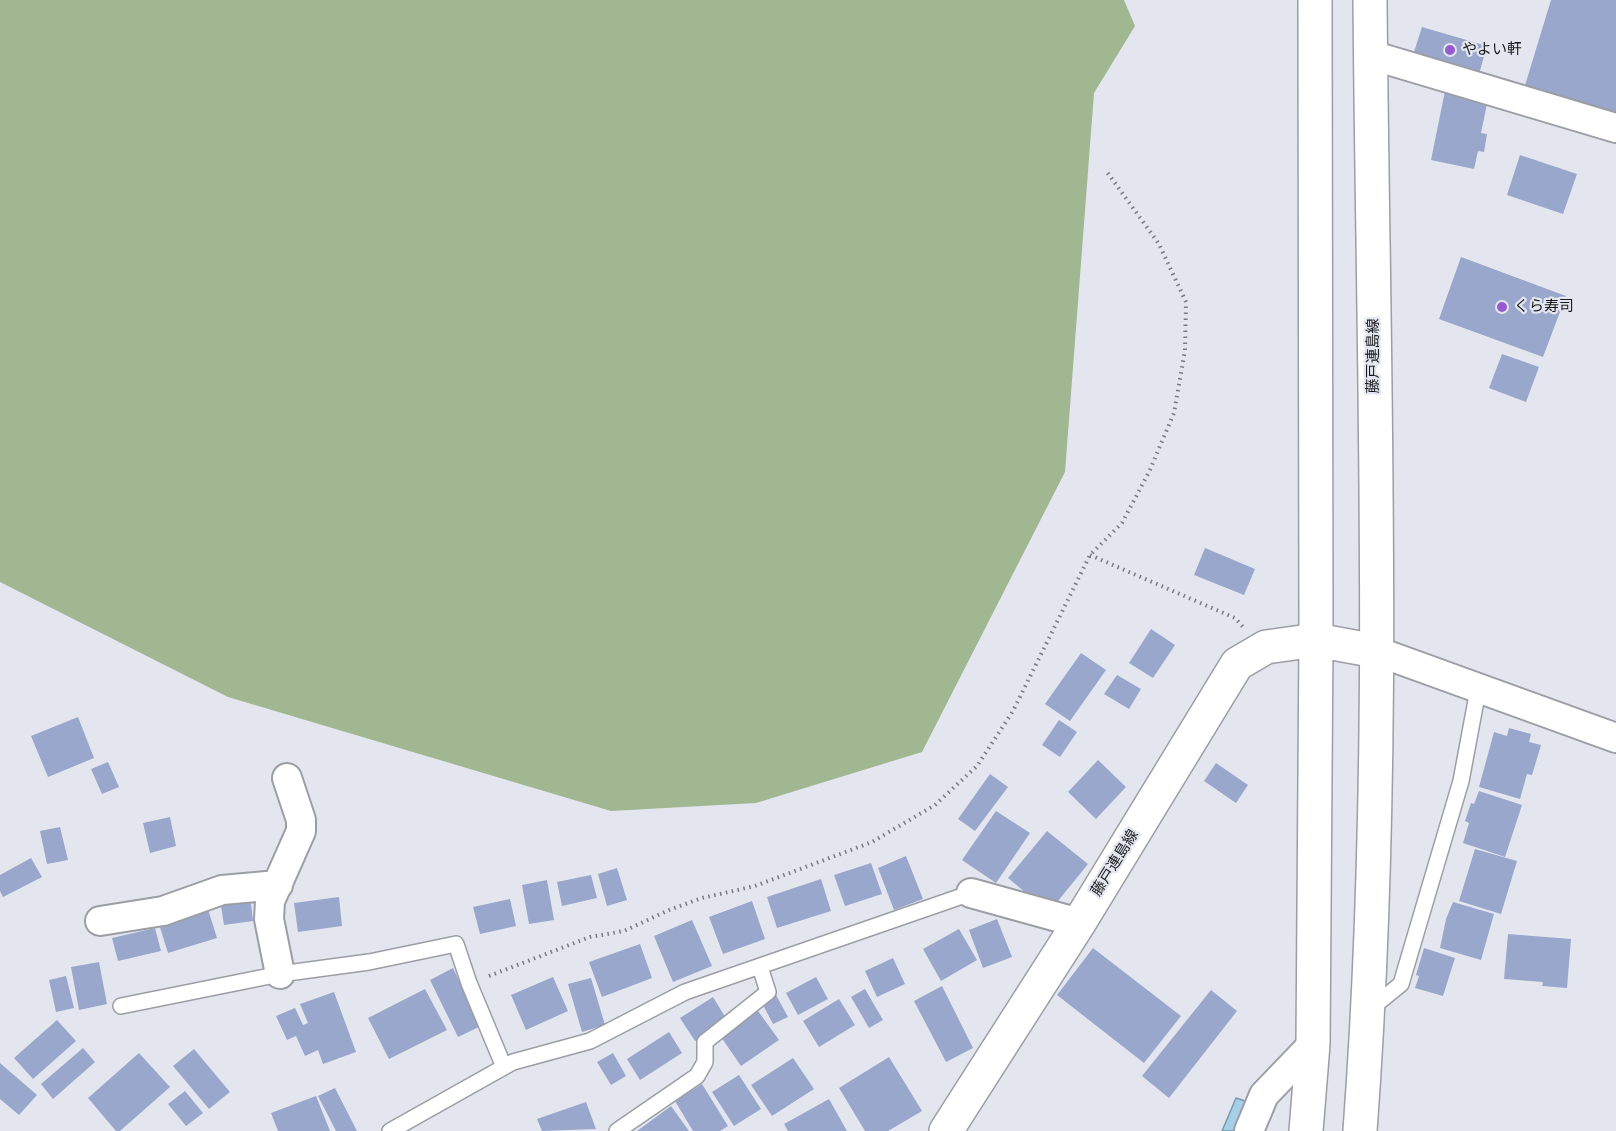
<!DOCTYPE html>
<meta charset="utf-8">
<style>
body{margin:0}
canvas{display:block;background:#e3e6ee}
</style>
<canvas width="1616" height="1131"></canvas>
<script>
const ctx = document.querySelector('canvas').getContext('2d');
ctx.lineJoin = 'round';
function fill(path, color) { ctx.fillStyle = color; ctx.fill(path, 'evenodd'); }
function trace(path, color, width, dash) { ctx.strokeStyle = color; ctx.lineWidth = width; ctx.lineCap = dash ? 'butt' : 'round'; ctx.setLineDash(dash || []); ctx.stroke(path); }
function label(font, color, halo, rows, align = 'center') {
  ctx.font = font + ' "Noto Sans","Noto Sans JP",sans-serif'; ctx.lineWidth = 4.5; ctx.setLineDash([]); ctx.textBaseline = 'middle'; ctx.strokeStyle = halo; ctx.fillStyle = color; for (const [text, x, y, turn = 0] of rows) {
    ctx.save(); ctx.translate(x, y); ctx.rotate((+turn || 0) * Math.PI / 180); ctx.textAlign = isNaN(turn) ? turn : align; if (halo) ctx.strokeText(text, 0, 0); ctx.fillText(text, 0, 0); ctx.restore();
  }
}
const forest = new Path2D(`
 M0 0H1124L1135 26 1094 93 1065 472 922 752 756 803 611 811 228 697 0 582Z`);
const water = new Path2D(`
 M1236 1098 1248 1102 1235 1131H1222Z`);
const building = new Path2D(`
 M1551 0H1616V120L1523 92Z
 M1422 27 1487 46 1479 74 1413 55Z
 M1445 91 1488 99 1481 133 1487 134 1484 152 1478 151 1474 169 1431 160Z
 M1520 155 1577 174 1563 214 1507 195Z
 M1461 257 1566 296 1543 357 1439 319Z
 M1502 354 1539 367 1526 402 1489 388Z
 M1205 548 1255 569 1244 595 1194 575Z
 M1151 629 1175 645 1153 678 1129 663Z
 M1081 653 1106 670 1070 721 1045 704Z
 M1117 675 1141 689 1129 709 1104 694Z
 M78 717 94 758 48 777 31 736Z
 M1059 720 1077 732 1060 757 1042 745Z
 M1509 728 1531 734 1529 742 1541 745 1532 775 1527 774 1520 799 1479 787 1494 732 1507 736Z
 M1098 760 1126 787 1096 819 1068 792Z
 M108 762 119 787 102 794 91 769Z
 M1216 763 1248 785 1236 803 1204 781Z
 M990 774 1008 787 975 831 958 819Z
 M1479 791 1522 805 1505 857 1463 843 1469 823 1465 821 1471 803 1474 804Z
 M996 811 1030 833 996 883 962 860Z
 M170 817 176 846 150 853 143 823Z
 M60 827 68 860 47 864 40 831Z
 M1047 831 1088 864 1049 912 1008 878Z
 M1475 849 1517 861 1501 914 1459 901Z
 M906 856 923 899 894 910 878 868Z
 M31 858 42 877 3 897 0 891V875Z
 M871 863 882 894 845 906 834 875Z
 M617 868 627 900 607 906 598 874Z
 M591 875 597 898 562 906 557 882Z
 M821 879 831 911 777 928 767 897Z
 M547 880 554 920 529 924 522 885Z
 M250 895 253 921 224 925 220 899Z
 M339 897 342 926 298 932 294 903Z
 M510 899 516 926 480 934 473 907Z
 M752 901 765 939 723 954 709 917Z
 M1453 902 1494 914 1481 960 1440 948 1446 919Z
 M207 906 217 938 168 953 158 921Z
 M997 919 1012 957 983 968 969 930Z
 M692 920 712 966 673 982 654 936Z
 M155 928 161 951 118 961 112 938Z
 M959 929 977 960 941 981 923 949Z
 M1508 934 1571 939 1567 988 1542 986 1543 982 1504 979Z
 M640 944 652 978 602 997 589 962Z
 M1093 948 1181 1016 1144 1063 1057 995Z
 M1424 948 1455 958 1443 996 1415 988 1419 976 1416 975Z
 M893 958 905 984 877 997 865 971Z
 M99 962 107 1004 79 1010 71 967Z
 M453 968 481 1026 458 1037 430 980Z
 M66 976 74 1008 56 1012 49 980Z
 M553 977 568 1011 526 1030 511 995Z
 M816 977 828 999 798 1015 786 993Z
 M591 978 605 1025 582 1032 568 984Z
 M942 986 973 1048 946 1062 914 1001Z
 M425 989 447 1030 389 1059 368 1018Z
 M865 989 883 1020 869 1028 851 997Z
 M1211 990 1237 1011 1169 1098 1142 1076Z
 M334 992 356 1052 323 1064 318 1050 305 1056 296 1036 287 1040 276 1016 295 1008 303 1025 308 1023 300 1004Z
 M776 995 788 1017 773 1024 762 1003Z
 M713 997 727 1020 695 1041 680 1018Z
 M839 999 855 1025 819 1047 803 1021Z
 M758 1011 779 1040 741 1066 721 1037Z
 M57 1020 76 1041 33 1079 14 1058Z
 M669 1032 682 1053 640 1080 627 1059Z
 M83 1048 95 1062 53 1099 41 1084Z
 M194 1049 230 1092 209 1109 173 1066Z
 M139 1053 170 1087 120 1131H116L88 1098Z
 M613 1053 626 1076 611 1085 597 1062Z
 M889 1057 922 1111 888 1131H865L839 1088Z
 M793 1058 814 1089 772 1116 751 1085Z
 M0 1063 37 1095 19 1115 0 1099Z
 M739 1075 761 1109 734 1126 712 1092Z
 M702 1084 728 1126 720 1131H693L675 1101Z
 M335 1088 357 1131H336L318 1096Z
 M185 1091 203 1113 186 1126 168 1104Z
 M316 1096 330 1131H278L271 1113Z
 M829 1099 847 1131H788L784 1124Z
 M586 1102 596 1129 542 1131 537 1119Z
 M671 1106 689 1131H637Z`);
const path = new Path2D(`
 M1090 555 1235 618 1243 627
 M489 976 590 937 624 931 669 910 702 898 755 886 872 842 935 805 977 766 1013 711 1090 555 1122 523 1149 472 1174 413 1185 350 1186 302 1159 244 1107 172`);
const lane = new Path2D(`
 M121 1006 280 974 369 962 456 944 469 983 504 1067
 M1369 1010 1401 984 1461 781 1478 690
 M390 1131 513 1062 590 1041 685 992 971 893
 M617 1131 697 1076 705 1062V1042L768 992 760 967`);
const street = new Path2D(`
 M1371 55 1616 128
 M1376 651 1616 738
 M971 893 1079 923
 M100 921 163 911 222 890 278 885
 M280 974 269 919 270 901 301 831V820L287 778
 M1249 1131 1264 1095 1313 1044`);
const secondary = new Path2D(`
 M946 1131 1079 923 1237 664 1266 647 1316 640 1376 651
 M1306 1131 1313 1044 1316 640 1315 0
 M1360 1131C1388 755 1373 377 1370 0`);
const markers = [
 [1450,50,6,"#965ad1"],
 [1502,307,6,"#965ad1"]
];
const poiNames = [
 ["やよい軒",1462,50],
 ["くら寿司",1514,307]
];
const streetNames = [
 ["藤戸連島線",1374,356,-90],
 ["藤戸連島線",1115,863,-58]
];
fill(forest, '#a1b792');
fill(water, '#a5d0e8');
trace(water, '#7b99ab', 1.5);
fill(building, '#99a7cc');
trace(lane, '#9b9ea5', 18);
trace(street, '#9b9ea5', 32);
trace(secondary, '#9b9ea5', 36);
trace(path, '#797b80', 4, [1.5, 4.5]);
trace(lane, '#fff', 15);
trace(street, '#fff', 28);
trace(secondary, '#fff', 33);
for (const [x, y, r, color] of markers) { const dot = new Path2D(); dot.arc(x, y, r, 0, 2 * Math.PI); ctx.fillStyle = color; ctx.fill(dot); trace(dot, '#e3e6ee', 2); }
label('15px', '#191a1c', '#e3e6ee', poiNames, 'left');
label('15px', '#191a1c', '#e3e6ee', streetNames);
</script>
